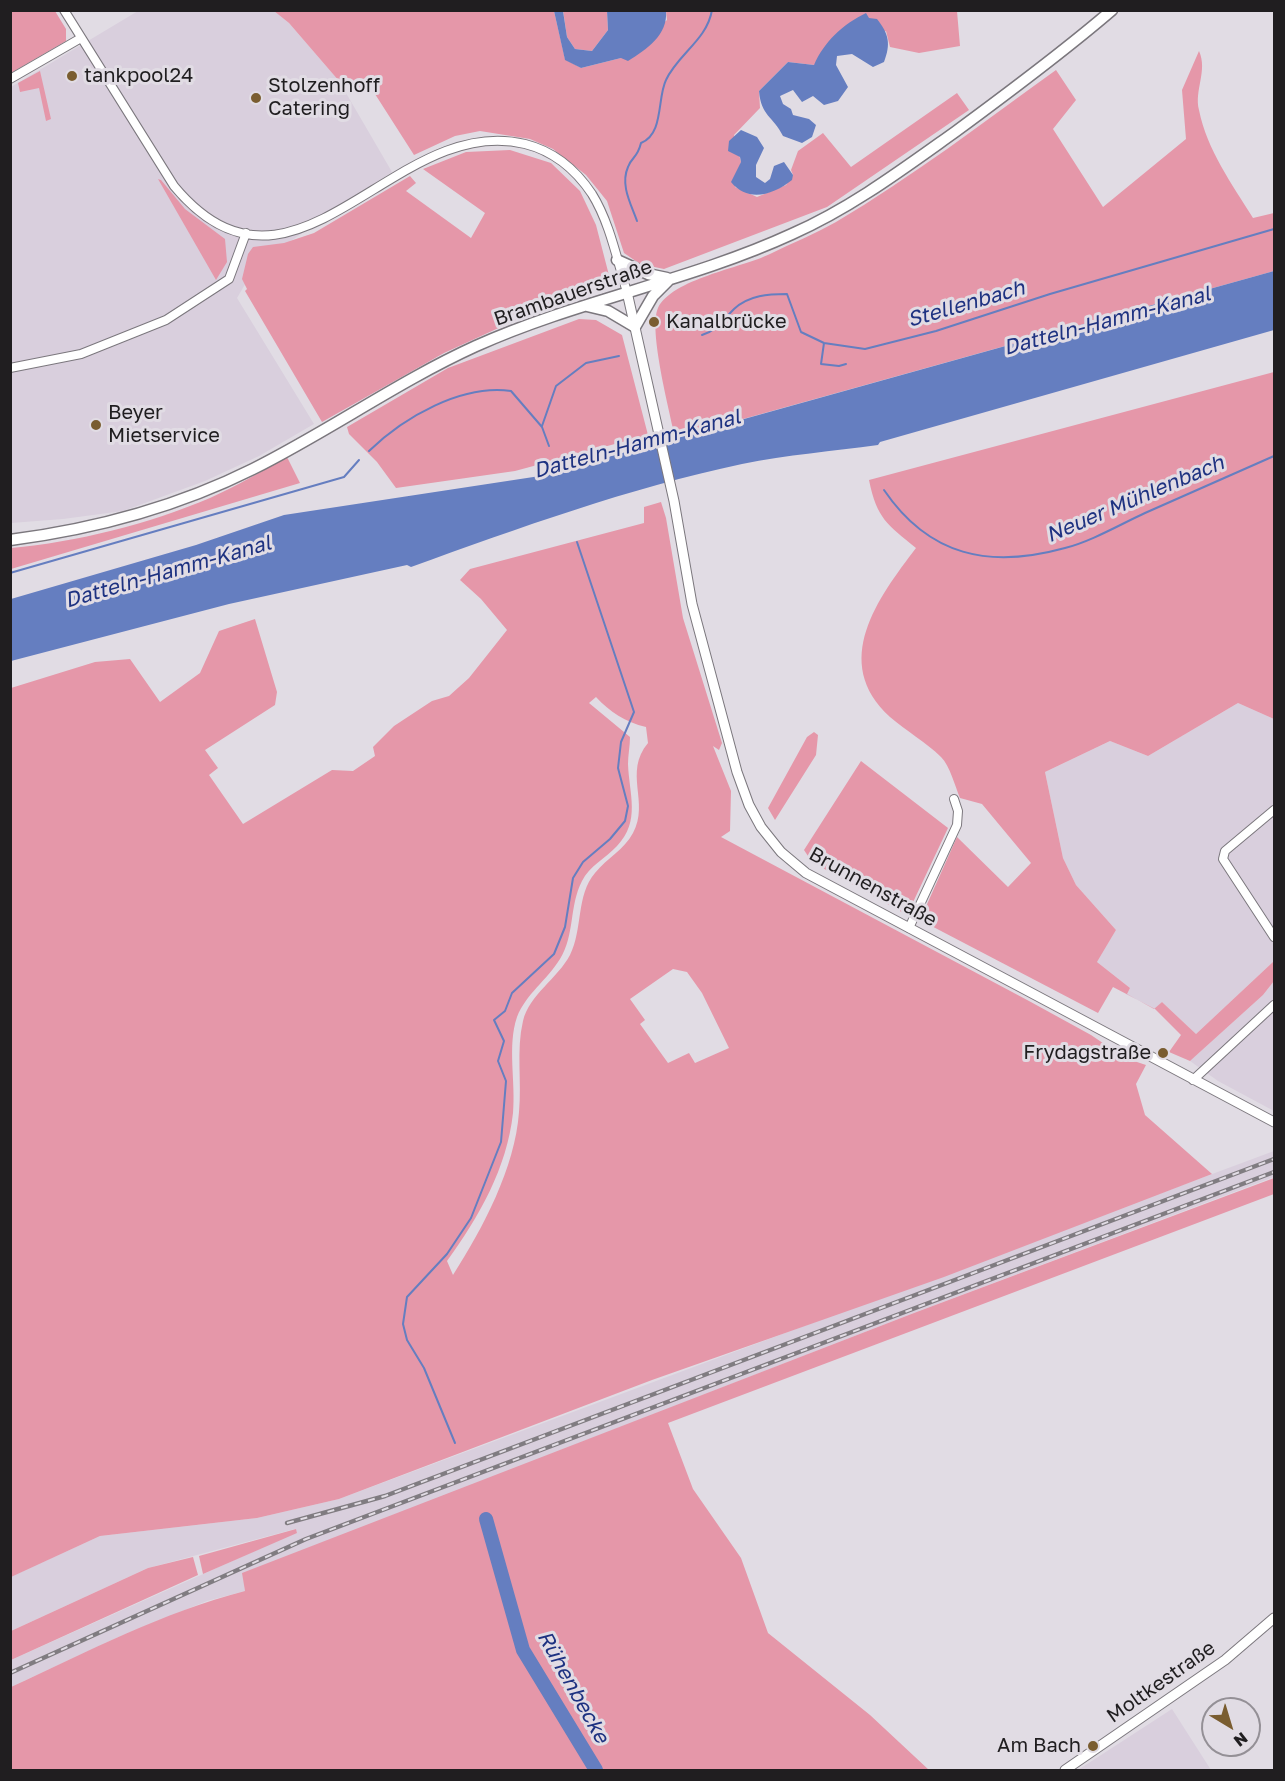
<!DOCTYPE html>
<meta charset="utf-8">
<style>
body{margin:0}
#map{position:relative;width:1285px;height:1781px;overflow:hidden;background:#e1dce4;font-family:"Golos Text",sans-serif}
canvas{display:block}
.frame{position:absolute;inset:0;border:12px solid #201e20;pointer-events:none}
.north{position:absolute;left:1201px;top:1697px;width:60px;height:60px;box-sizing:border-box;background:#e1dce4;border:2px solid #949096;border-radius:50%;rotate:142deg;font-size:16px;font-weight:700;line-height:24px;text-align:center;color:#201e20}
.north::after{content:'';display:block;margin:auto;width:21px;height:27px;background:#7a5d30;clip-path:polygon(50% 0,100% 100%,50% 72%,0 100%)}
</style>
<div id="map">
<canvas width="1285" height="1781"></canvas>
<div class="frame"></div>
<div class="north">N</div>
</div>
<script>
const ctx = document.querySelector('canvas').getContext('2d');
ctx.lineJoin = 'round';
function fill(path, color) { ctx.fillStyle = color; ctx.fill(path, 'evenodd'); }
function trace(path, color, width, dash) { ctx.strokeStyle = color; ctx.lineWidth = width; ctx.lineCap = dash ? 'butt' : 'round'; ctx.setLineDash(dash || []); ctx.stroke(path); }
function label(font, color, halo, rows, align = 'center') {
  ctx.font = font + ' "Golos Text",sans-serif'; ctx.lineWidth = 6; ctx.setLineDash([]); ctx.textBaseline = 'middle'; ctx.strokeStyle = halo; ctx.fillStyle = color; for (const [text, x, y, turn = 0] of rows) {
    ctx.save(); ctx.translate(x, y); ctx.rotate((+turn || 0) * Math.PI / 180); ctx.textAlign = isNaN(turn) ? turn : align; if (halo) ctx.strokeText(text, 0, 0); ctx.fillText(text, 0, 0); ctx.restore();
  }
}
const built = new Path2D(`
 M138 11H274L289 23 339 81 392 172 257 264 237 298 314 424 259 456 205 481 123 511 63 519 11 523V87Z
 M1238 703 1274 719V961L1196 1034 1162 1002 1155 1009 1126 994 1130 988 1097 962 1116 930 1076 885 1063 858 1045 772 1110 741 1148 756Z
 M1274 981V1111L1218 1081 1190 1061 1263 995Z
 M1274 1151V1177L914 1313 243 1574 245 1591 207 1601 123 1635 11 1687V1660L297 1532 295 1529 148 1568 11 1631 10 1577 100 1536 257 1518 339 1499Z
 M1172 1709 1211 1770H1078Z`);
const green = new Path2D(`
 M563 10 607 11 608 30 592 51 575 49 567 37Z
 M11 11H55L66 29V41L11 73Z
 M274 11H554L565 59 581 68 621 58 667 20 666 11H957L960 46 919 53 890 47 886 31 814 65 788 62 759 91 760 108 734 135 741 162 735 187 757 197 786 185 793 175 791 170 798 151 823 133 851 167 957 93 969 110 827 207 664 269 640 264 624 253 607 201 586 175 553 149 530 139 480 131 455 136 414 155 375 94 339 81 289 23Z
 M1199 51C1208 71 1194 90 1199 110 1207 150 1232 184 1253 218L1274 213V271L675 438C670 412 648 330 658 308 672 279 741 268 770 254 792 243 815 234 836 222 912 177 984 122 1056 70L1076 100 1053 129 1103 207 1186 139 1182 90Z
 M40 71 51 119 46 121 39 88 20 92 18 83Z
 M510 150 551 163 580 191 596 225 611 283 529 314 444 353 322 422 245 291 247 289 242 279 248 254 253 247 284 243 314 233 410 176 416 183 406 191 471 238 485 213 423 169 466 152Z
 M158 179 161 180 185 209 225 239 227 262 216 280Z
 M579 319 596 320 622 335 648 435 515 471 396 488 377 462 349 434 347 427 448 368Z
 M1274 372V719L1238 703 1148 756 1110 741 1045 772 1063 858 1076 885 1116 930 1097 962 1130 988 1127 994 1154 1009 1162 1002 1196 1034 1274 961V981L1263 995 1190 1061 1169 1052 1181 1035 1155 1009 1113 987 1098 1013 920 920 957 837 1008 887 1031 863 982 804 960 798C955 786 950 766 941 757 926 742 906 731 890 717 830 662 878 598 916 548 887 524 877 519 869 480Z
 M287 457 300 483 11 569V548C77 542 149 524 210 498 237 486 262 471 287 457Z
 M661 502 666 518 683 618 722 743 719 750 713 746 731 791 730 831 721 837 1029 1001 1091 1035 1125 1058 1146 1065 1136 1084 1145 1115 1212 1174 944 1277 652 1380 339 1499 257 1518 100 1536 11 1577V688L95 662 130 659 160 702 200 673 219 631 255 619 277 692 275 705 205 750 218 768 209 775 243 824 332 770 353 771 375 756 373 747 394 726 432 701 449 696 469 678 507 630 481 599 460 580 470 569 644 523V507ZM596 697C610 712 625 722 646 727L648 743C623 773 650 802 633 833 624 850 607 858 595 873 576 895 583 929 570 955 558 978 529 995 523 1021 516 1050 522 1082 519 1112 515 1168 483 1228 453 1275L447 1261C479 1217 507 1168 513 1113 516 1082 507 1046 517 1017 526 994 547 980 560 959 575 935 569 906 582 881 589 866 606 858 617 846 641 821 629 794 628 764 628 755 630 746 630 737L589 703ZM673 969 687 972 702 993 729 1048 695 1063 689 1053 668 1063 640 1024 645 1020 630 999Z
 M814 732 818 735 816 755 775 820 768 808 807 737Z
 M861 761 948 828 907 915 812 862 804 850Z
 M1274 1178V1194L668 1423 693 1489 741 1558 768 1633 870 1715 929 1770H11V1687C87 1652 163 1612 245 1591L242 1573 914 1313Z
 M296 1529 297 1533 203 1574 199 1556Z
 M193 1557 198 1575 11 1660V1631L148 1568Z`);
const water = new Path2D(`
 M554 11H563L567 37 575 49 592 51 608 30 607 11H666C668 35 647 49 628 61L621 58 581 68 565 60Z
 M866 13 869 18 877 19C889 34 891 44 884 62L873 67 852 54 837 56 836 65 848 87 838 101 824 105 813 96 802 102 793 90 780 96 783 104 791 109 793 115 809 119 816 125 812 137 802 143 783 136C773 116 761 116 759 91L788 62 814 65C824 42 843 24 866 13Z
 M741 130 757 137 764 148 756 165V177L765 183 770 179 774 166 784 162 793 175 792 180C773 195 748 203 731 182L741 162 740 157 728 151 729 141Z
 M1274 271V330L880 442 878 445C833 451 787 455 742 464 629 488 519 528 411 567L407 565 229 604 11 661V599L196 545 284 515 540 476Z`);
const stream = new Path2D(`
 M637 221C631 204 620 185 628 167 632 156 637 159 641 143 664 134 657 98 666 80 678 54 707 40 712 10
 M702 335C718 330 723 320 734 309 749 295 769 294 787 294L801 332 824 343 865 349 936 331 1050 294 1274 229
 M824 343 821 364 839 366 846 364
 M542 426 556 386 586 363 619 356
 M369 451C404 417 462 384 511 391L542 427 549 446
 M884 490C929 556 989 569 1065 548 1092 541 1119 525 1145 513 1188 494 1231 475 1274 456
 M10 573 344 477 359 460
 M455 1443 424 1368 407 1340 403 1324 407 1297 447 1254 471 1218 501 1142 506 1081 498 1061 504 1041 494 1020 505 1011 512 993 554 954 565 927 573 878 583 862 610 839 625 821 628 806 618 768 621 742 634 712 577 542`);
const river = new Path2D(`
 M486 1519 523 1650 596 1770`);
const minor = new Path2D(`
 M64 10 174 186C294 330 394 111 525 144 553 151 576 170 592 194 610 223 617 260 627 292
 M10 79 81 38
 M10 368 81 354 166 320 229 279 246 233
 M1274 810 1225 851 1223 859 1274 937
 M909 928 957 825 958 811 954 799
 M1193 1080 1274 1005`);
const tertiary = new Path2D(`
 M627 292 674 501 692 604 737 772 749 805 761 827 781 852 806 873 1274 1122
 M1065 1770 1225 1660 1274 1618`);
const secondary = new Path2D(`
 M617 260 648 274 667 278
 M587 306 608 311 635 327 653 296 668 281
 M10 540C95 529 177 507 253 469 329 431 399 381 476 346 578 300 690 281 792 234 851 208 903 169 955 132 1008 93 1062 53 1112 10`);
const rail = new Path2D(`
 M287 1523 385 1496 1274 1159
 M10 1673 306 1539 1274 1172`);
const markers = [
 [72,76,6,"#7a5d30"],
 [256,98,6,"#7a5d30"],
 [654,322,6,"#7a5d30"],
 [96,425,6,"#7a5d30"],
 [1163,1053,6,"#7a5d30"],
 [1093,1746,6,"#7a5d30"]
];
const poiNames = [
 ["tankpool24",84,76],
 ["Stolzenhoff",268,86],
 ["Catering",268,109],
 ["Kanalbrücke",666,322],
 ["Beyer",108,413],
 ["Mietservice",108,436],
 ["Frydagstraße",1151,1053,"right"],
 ["Am Bach",1081,1746,"right"]
];
const streetNames = [
 ["Brambauerstraße",573,293,-19],
 ["Brunnenstraße",873,887,29],
 ["Moltkestraße",1161,1682,-35]
];
const waterNames = [
 ["Stellenbach",966,304,-16],
 ["Datteln-Hamm-Kanal",1107,321,-15],
 ["Datteln-Hamm-Kanal",637,444,-15],
 ["Neuer Mühlenbach",1135,499,-23],
 ["Datteln-Hamm-Kanal",168,572,-16],
 ["Rühenbecke",573,1687,61]
];
fill(built, '#d9cfdd');
fill(green, '#e597a9');
fill(water, '#657ec0');
trace(stream, '#657ec0', 2);
trace(river, '#657ec0', 14);
trace(minor, '#7b777d', 10);
trace(tertiary, '#7b777d', 11);
trace(secondary, '#7b777d', 13);
trace(minor, '#fff', 8);
trace(tertiary, '#fff', 9);
trace(secondary, '#fff', 10);
trace(rail, '#807c81', 4.5);
trace(rail, '#e1dce4', 2, [7]);
for (const [x, y, r, color] of markers) { const dot = new Path2D(); dot.arc(x, y, r, 0, 2 * Math.PI); ctx.fillStyle = color; ctx.fill(dot); trace(dot, '#e1dce4', 2); }
label('20px', '#201e20', '#e1dce4', poiNames, 'left');
label('20px', '#201e20', '#e1dce4', streetNames);
label('italic 21px', '#1e3281', '#e1dce4', waterNames);
</script>
